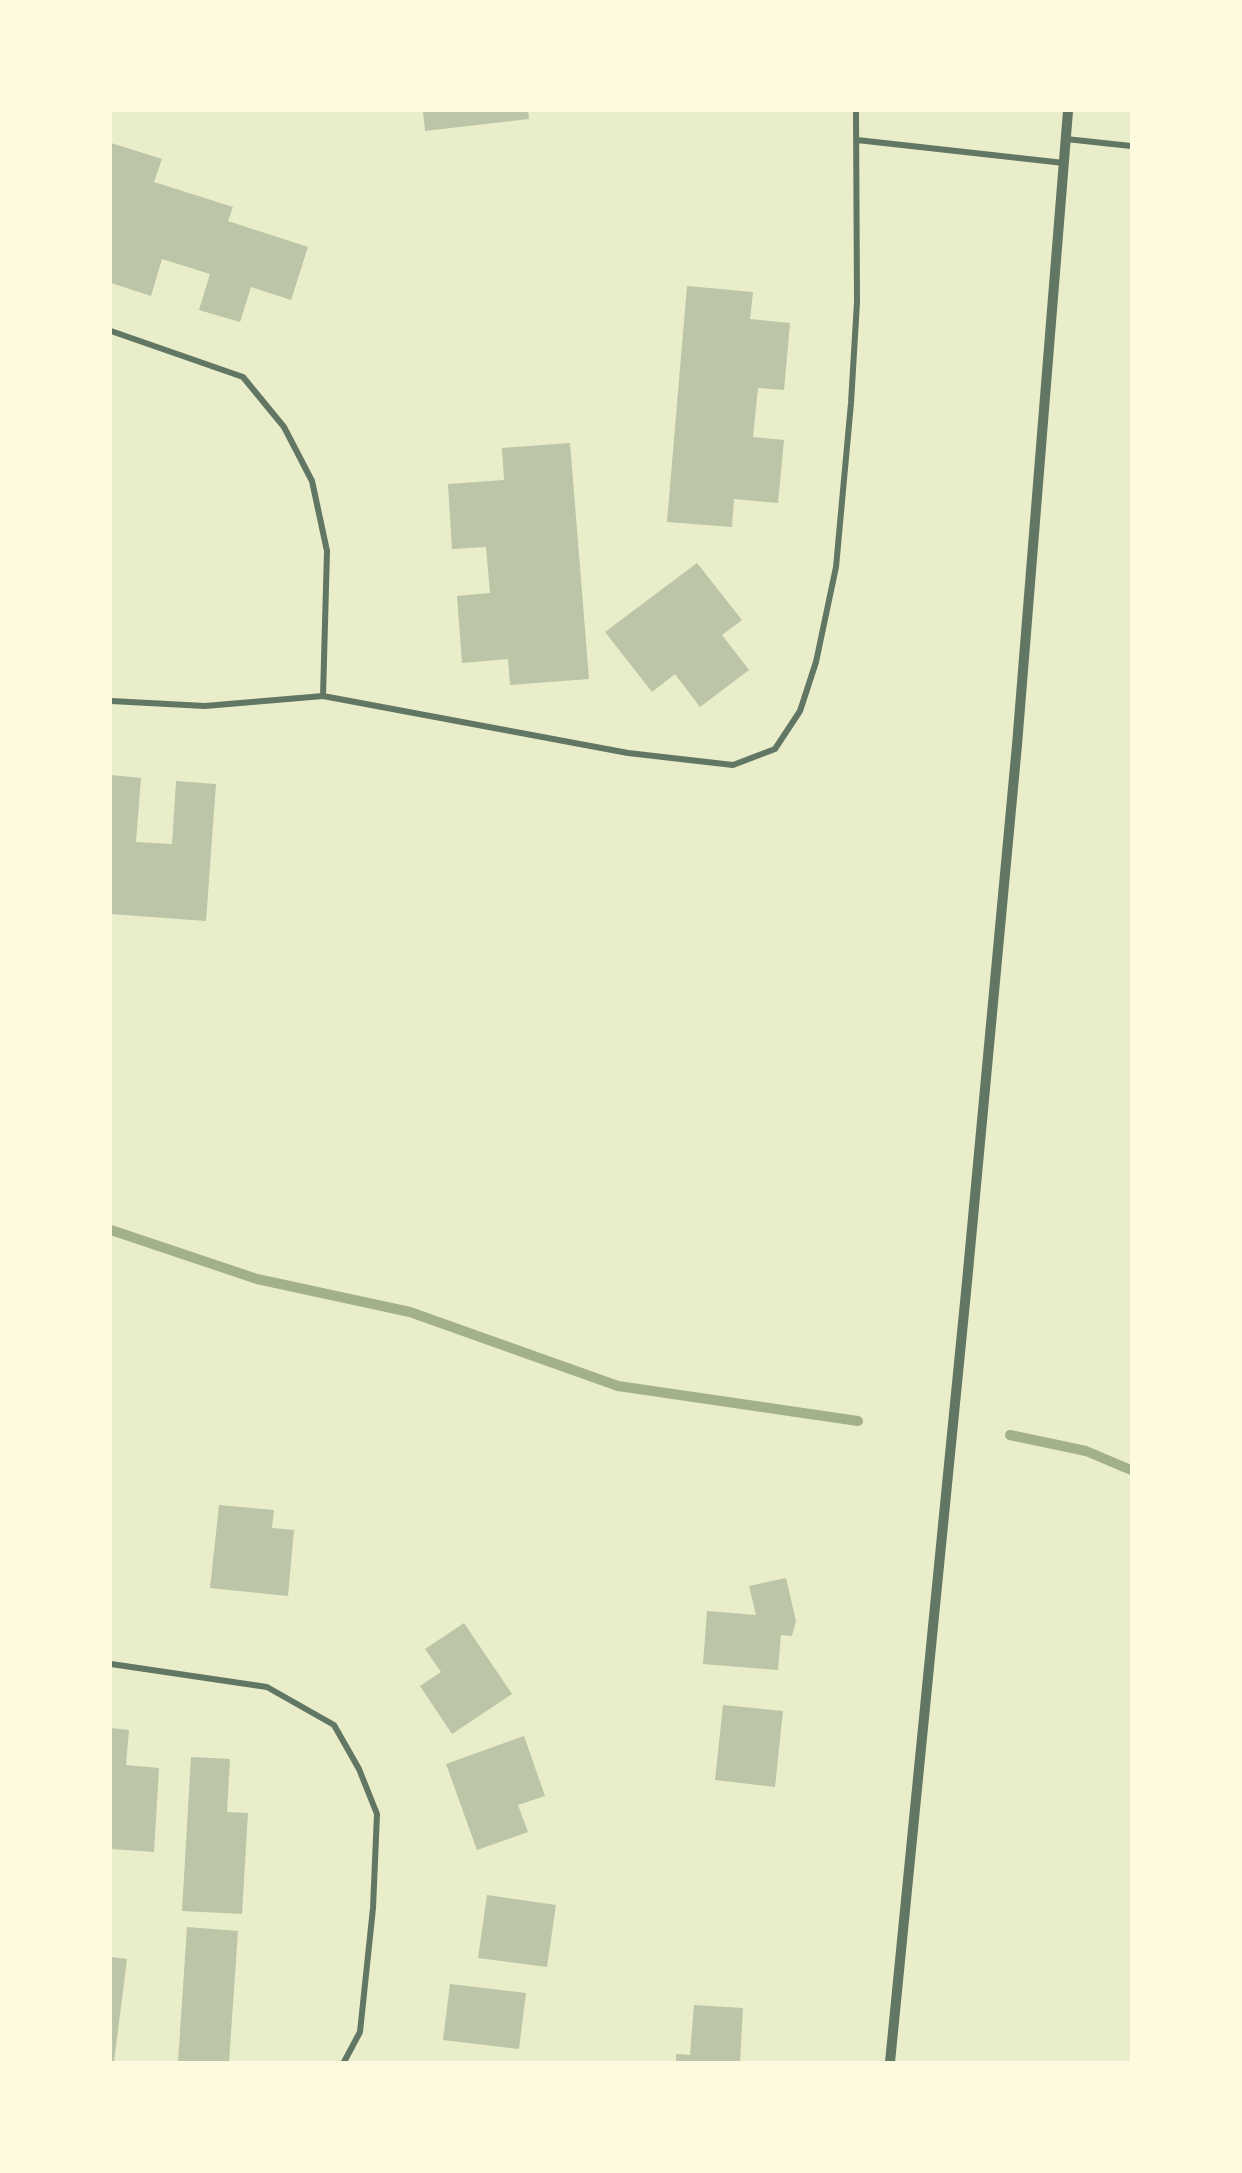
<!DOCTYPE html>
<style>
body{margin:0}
#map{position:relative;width:1242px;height:2173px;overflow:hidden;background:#e9edc9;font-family:Raleway,sans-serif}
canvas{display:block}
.frame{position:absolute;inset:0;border:112px solid #fefae0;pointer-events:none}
</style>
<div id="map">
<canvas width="1242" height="2173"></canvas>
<div class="frame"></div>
</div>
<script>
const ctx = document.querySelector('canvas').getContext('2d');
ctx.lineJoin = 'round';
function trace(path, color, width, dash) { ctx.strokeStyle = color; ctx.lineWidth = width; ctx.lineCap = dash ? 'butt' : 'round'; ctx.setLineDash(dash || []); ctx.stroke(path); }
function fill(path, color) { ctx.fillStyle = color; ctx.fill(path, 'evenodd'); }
const stream = new Path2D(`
 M111 1230 257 1279 410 1312 618 1386 858 1421
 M1010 1435 1086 1451 1131 1470`);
const building = new Path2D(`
 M423 111H528L529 119 425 131Z
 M111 143 162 159 154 182 233 207 228 221 308 247 291 300 251 287 240 322 199 310 210 274 162 259 151 296 111 283Z
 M687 286 753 292 750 319 790 323 784 390 758 388 753 437 784 440 778 503 734 499 732 527 667 522Z
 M570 443 589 679 510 685 508 659 462 663 457 596 490 593 486 547 452 549 448 484 504 480 502 448Z
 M697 563 742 620 722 635 749 670 700 707 675 674 652 692 605 632Z
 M111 775 141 778 136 842 172 844 176 781 216 784 206 921 111 914Z
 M219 1505 274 1510 272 1528 294 1530 288 1596 210 1588Z
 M786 1578 796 1621 792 1636 781 1635 778 1670 703 1664 707 1611 756 1615 749 1586Z
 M464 1623 512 1694 452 1734 420 1686 441 1672 425 1649Z
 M723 1705 783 1711 775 1787 715 1780Z
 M111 1728 129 1730 126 1765 159 1768 154 1852 111 1849Z
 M524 1736 545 1796 518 1805 528 1832 477 1850 446 1764Z
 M191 1757 230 1759 227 1812 248 1813 242 1914 182 1911Z
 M487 1895 556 1905 547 1967 478 1958Z
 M187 1927 238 1931 229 2062H178Z
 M111 1957 127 1959 114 2062H111Z
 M450 1984 526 1993 519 2049 443 2040Z
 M694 2005 743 2008 740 2062H676V2054L690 2055Z`);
const minor = new Path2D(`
 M1066 139 1131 146
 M857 140 1064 163
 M111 331 243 377 284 427 312 481 327 551 323 696
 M111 701 205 706 323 696 628 753 733 765 775 749 800 711 816 662 836 567 851 403 857 302 856 111
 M111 1664 267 1687 334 1725 359 1769 377 1814 373 1908 360 2032 344 2062`);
const tertiary = new Path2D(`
 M890 2062 967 1282 1017 745 1068 111`);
trace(stream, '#a3b18a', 10);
fill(building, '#bcc5a7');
trace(minor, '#617663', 6);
trace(tertiary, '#617663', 10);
</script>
